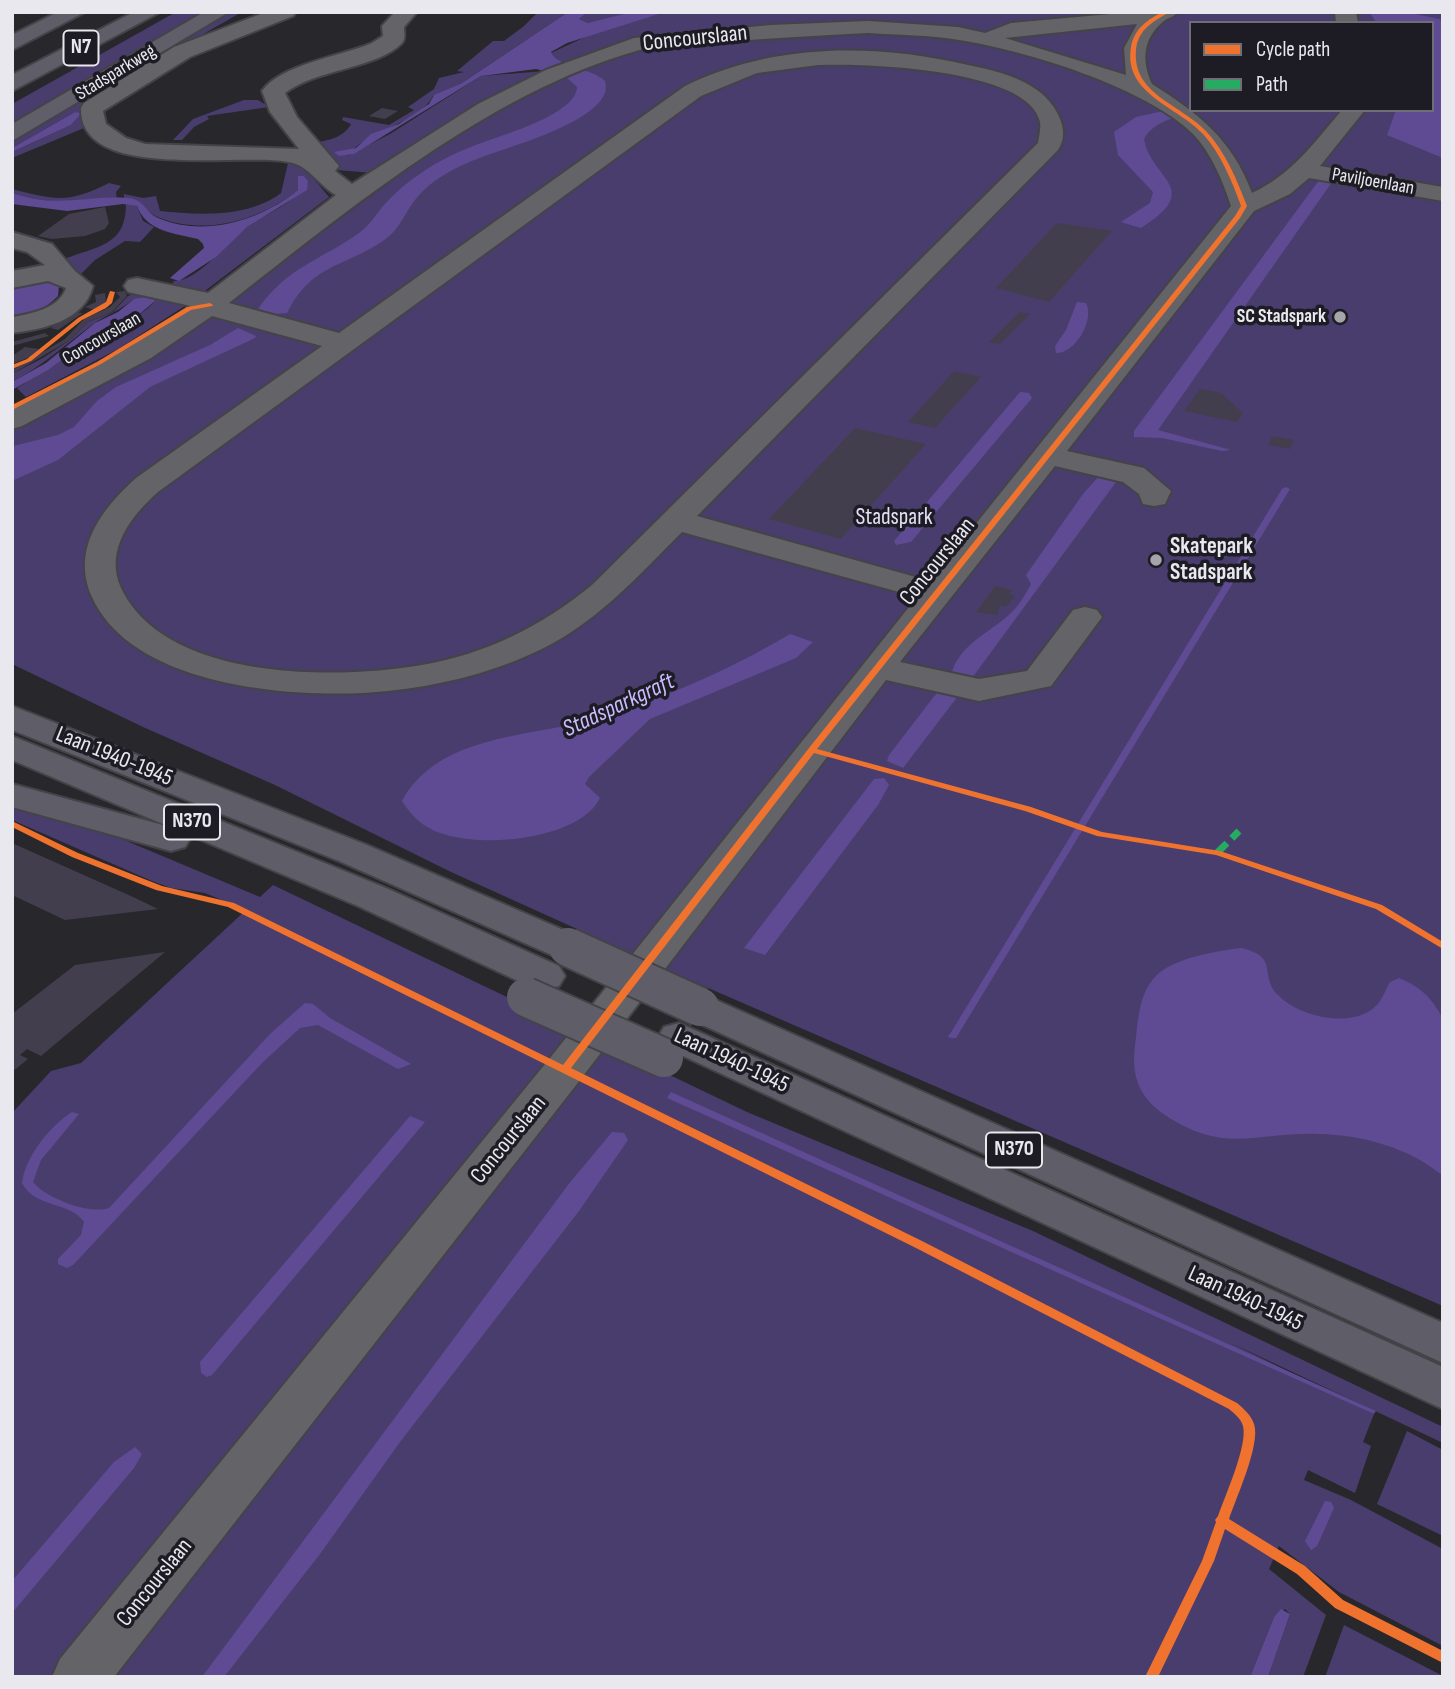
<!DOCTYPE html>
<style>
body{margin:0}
#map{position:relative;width:1455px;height:1689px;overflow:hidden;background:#28272c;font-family:"Sofia Sans Condensed",sans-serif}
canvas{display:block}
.frame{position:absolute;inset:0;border:14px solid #e9e8ee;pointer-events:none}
.legend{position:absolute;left:1189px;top:21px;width:245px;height:91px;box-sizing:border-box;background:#1d1c24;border:2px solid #6f6e75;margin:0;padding:9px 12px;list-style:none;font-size:21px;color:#e9e8ee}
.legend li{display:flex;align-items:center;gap:14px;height:35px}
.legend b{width:35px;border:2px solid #6f6e75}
</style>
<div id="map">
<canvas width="1455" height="1689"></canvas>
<div class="frame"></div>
<ul class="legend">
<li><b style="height:9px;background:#ef722f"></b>Cycle path</li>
<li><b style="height:9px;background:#26ab63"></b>Path</li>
</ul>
</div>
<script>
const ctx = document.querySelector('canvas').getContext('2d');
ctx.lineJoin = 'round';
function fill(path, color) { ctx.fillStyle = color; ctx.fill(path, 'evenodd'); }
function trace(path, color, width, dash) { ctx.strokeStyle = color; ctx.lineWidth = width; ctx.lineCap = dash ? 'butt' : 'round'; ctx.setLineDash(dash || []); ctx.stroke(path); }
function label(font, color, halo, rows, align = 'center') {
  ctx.font = font + ' "Sofia Sans Condensed",sans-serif'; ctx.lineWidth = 7; ctx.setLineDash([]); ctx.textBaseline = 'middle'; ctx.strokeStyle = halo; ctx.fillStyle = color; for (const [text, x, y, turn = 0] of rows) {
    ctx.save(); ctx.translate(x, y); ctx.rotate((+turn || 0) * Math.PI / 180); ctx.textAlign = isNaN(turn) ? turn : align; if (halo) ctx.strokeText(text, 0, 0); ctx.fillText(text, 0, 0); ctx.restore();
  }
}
const green = new Path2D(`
 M176 12H215L12 130V104Z
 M230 12H242L182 46 88 112 84 128 12 158V152L71 125 81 114 75 112 12 148V138Z
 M538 12H568L462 83 433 96C419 124 368 129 347 156L390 134 481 76 546 71 558 60 551 53 583 38 600 21 588 23 579 19 588 12H1443V1306L692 981 451 872 275 785 143 727 12 664V465L52 437 12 446V426L226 303 432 151 507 106 542 73 475 106 373 173 337 170 330 165 316 143C331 139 343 138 351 124L342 120 343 117 389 125 414 110 408 107 434 89 439 78 464 72 457 71 493 41H504L524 26ZM1191 23H1432V110H1191Z
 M244 100H258L269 107 207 116 209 119 194 127 182 140H173L193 119Z
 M289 159 298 160 329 197 202 293 171 287 174 281C199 281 228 241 247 227 269 212 293 204 308 182L304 176H299L298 190C260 220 207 236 160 218 144 212 143 199 124 198V194L143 198 156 196 160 211C198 215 248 218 281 193Z
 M109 183 121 186 116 192 117 199C80 202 48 205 12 193V189C56 200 67 204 109 183Z
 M126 204 137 206 143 221 154 227 140 242 125 241 95 260 79 276 62 260C96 246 126 247 126 204Z
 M138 292 191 302 118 349 26 397 17 388C39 375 59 357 81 345 109 331 134 324 156 300L134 299C121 310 105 315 92 325 65 345 42 366 12 382V374L43 358 70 340 88 322 113 312 128 296Z
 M12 799 79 821 260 897 273 885 747 1112 1033 1231 1443 1427V1443L1229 1342 1374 1414 1363 1442 1371 1446 1355 1493 1308 1470 1304 1480 1351 1500 1443 1549V1646L1339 1592 1279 1546 1269 1569 1326 1615 1303 1677H1268L1290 1614 1285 1609 1274 1617 1250 1677H12V1113L51 1071 81 1063 246 910 205 893 171 888 152 881 12 820Z
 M1407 1431 1443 1450V1536L1377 1504Z
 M1344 1625 1443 1676V1677H1325Z`);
const water = new Path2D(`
 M568 12H588L579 19 588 23 632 12H665L567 43 551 52C560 69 590 67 605 81 617 118 508 147 482 157 458 166 431 179 415 200 405 212 401 227 387 238 346 268 314 261 287 313L275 314 258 309C288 266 320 261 359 233 370 225 375 216 383 206 407 179 439 159 471 147 497 136 576 116 577 87L565 76 536 69 481 76 354 154 339 156 334 152 356 148 371 134 399 124 429 104 434 95 462 83Z
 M1369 12H1407L1443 20V158L1387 135 1396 110H1432V23H1377Z
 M1191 105V110H1207C1186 115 1155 118 1144 139 1151 180 1205 188 1141 228L1121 222 1150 203 1153 192 1118 155 1114 132 1136 117Z
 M75 112 82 113 71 125 12 152V148Z
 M298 176H304L308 181 307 190 247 227 216 257 179 281 170 278 204 248 203 244 198 239C174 233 147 232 137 206L123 204 67 211 12 204V193C62 209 82 195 128 198 144 199 145 212 158 218 205 238 261 220 298 190Z
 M1320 179 1332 182 1158 430 1231 450 1222 451 1162 438 1134 437V431Z
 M46 281 59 286 58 296C47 308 29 316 12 316V289Z
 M145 297 156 300 127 325 81 345 48 370 12 390V382L46 363 95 323 118 312 134 299Z
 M1077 302 1086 303C1095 320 1075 354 1056 353L1055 346 1066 330Z
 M238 328 256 336 255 338 150 387 58 460 12 481V446L58 435 74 427 97 401 116 387 210 345Z
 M1020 392 1029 393 1032 398 911 542 896 545 894 541Z
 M1101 474 1119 478 972 678 951 677C956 645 992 632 1012 612 1020 604 1025 595 1031 584L1026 575 1083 494Z
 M790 634 813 642 796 658 650 719 589 777 585 784 600 798C578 843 462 852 424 825 415 819 408 810 402 801 439 733 534 737 599 718 662 699 734 668 790 634Z
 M939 690 958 696 903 768 887 761 889 755Z
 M884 778 889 785 878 805 765 955 744 948 874 779Z
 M1241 948C1280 957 1259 974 1277 994 1298 1017 1353 1030 1377 1005 1382 1000 1386 989 1390 982L1399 978C1421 987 1432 998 1443 1019V1176C1410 1148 1363 1135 1319 1134 1254 1132 1226 1155 1165 1115 1140 1098 1131 1077 1135 1046 1138 1023 1138 994 1156 976 1173 958 1217 951 1241 948Z
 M305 1003 313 1004 330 1018 411 1064 398 1069 318 1025 300 1028 262 1063 73 1265 67 1268 58 1264V1259L81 1235 84 1222C70 1201 34 1208 22 1183 25 1157 50 1126 72 1112L79 1114 41 1160 33 1182C45 1198 90 1215 109 1208L271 1033Z
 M671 1092 1376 1411 1374 1414 667 1098Z
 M410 1116 425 1122 212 1375 207 1377 201 1373 200 1362Z
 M612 1132 624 1133 628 1140 579 1211 400 1442 320 1554 224 1677H202L568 1185Z
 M135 1447 142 1454 134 1468 12 1613V1581L114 1462Z
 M1325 1501 1331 1502 1334 1508 1317 1546 1311 1550 1305 1541Z
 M1281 1609 1290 1614 1268 1677H1250L1274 1617Z`);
const stream = new Path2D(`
 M1286 487 1290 489 956 1038H950L948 1036 950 1034 1282 489Z`);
const building = new Path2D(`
 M382 108 398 111 385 119 369 116Z
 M105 207 109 223 105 229 85 236 52 239 38 236 69 214Z
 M1057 223 1112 231 1049 302 996 288Z
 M125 291 127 296 112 312 88 322 70 340 12 374V370L65 339 84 319 110 307 120 297 116 292Z
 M105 293 106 303 94 310 85 307 96 302 95 295Z
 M73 312 83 313 58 330 51 328Z
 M1020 312 1030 314 1000 344 989 342Z
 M45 333 49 336 12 346V342Z
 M25 347 39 349 30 357 12 364V356Z
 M954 371 981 377 935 428 908 422Z
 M1200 389 1221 393 1243 413 1237 422 1184 411Z
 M855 428 926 444 841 539 769 519Z
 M1272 436 1294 440 1290 449 1268 445Z
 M995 586 1012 590 1009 594 1015 596 1006 607 1000 605 997 615 976 612Z
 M12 843 133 897 158 909 65 920 12 895Z
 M165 952 41 1056 27 1049 20 1055 28 1059 12 1072V1014L75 965Z`);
const minor = new Path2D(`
 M266 12H296L293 16 190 57 103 111 106 124 126 138 145 144 299 149 270 112 262 91C281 64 342 56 372 43L383 36 382 26 395 12H417L404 27C404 33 406 38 402 43 379 68 316 69 285 93L297 117 339 166 335 171 352 184 478 104 546 70 634 38 771 25 868 21 958 27 985 33 1011 23 1133 12H1178C1174 17 1169 17 1164 21 1143 38 1141 60 1152 84 1198 113 1232 139 1252 193 1291 175 1314 143 1342 110H1365L1320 166 1443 187V201L1309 178 1290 194 1254 211 1067 451 1144 468 1171 491 1165 504 1154 506 1143 504 1139 494 1123 482 1055 466 900 662 979 679 1027 671 1073 610 1085 607 1097 610 1102 617 1051 686 979 701 886 680 580 1080 114 1677H52L60 1659 550 1058 917 597 682 532C636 578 593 627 531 654 487 674 437 686 388 691 301 700 133 689 92 597 71 549 101 510 136 478L322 346 212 316 151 358 22 426 12 429V408L131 346 191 306 128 292 124 286 128 280 137 278 208 293 336 195C322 188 309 167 293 163 248 150 79 185 81 108L84 103 174 47ZM1137 24 1124 48 1126 75 1005 38ZM868 33C898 35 929 35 959 40 1025 50 1148 88 1194 135 1212 154 1223 182 1231 206L930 581 697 516 1058 150C1068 136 1062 119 1053 106 1035 80 998 71 968 65 875 43 772 43 685 86L339 333 229 303C348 210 489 93 636 51 655 45 679 46 699 44 755 39 811 36 868 33ZM818 65C861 63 1029 68 1040 122 1041 128 1039 137 1038 143L592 585C542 626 486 654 422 665 335 680 165 681 121 588 104 550 131 516 158 492L701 96 757 73Z
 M1335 12H1356L1358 23H1336Z
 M12 232 52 244 75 271 93 286C84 321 44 329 12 333V317C31 314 60 308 66 288L48 281 12 288V271L45 265 27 252 12 248Z`);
const major = new Path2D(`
 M204 12H229L12 141V124Z`);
const highway = new Path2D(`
 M58 12H85L12 50V35Z
 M134 12H160L12 91V75Z
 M12 706 367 845 582 938 588 947 582 956 568 960 554 956 339 861 12 730Z
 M12 736 386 888 559 966 565 976 559 986 544 990 529 986 358 906 187 834 190 839 185 847 171 851 12 807V784L170 827 12 760Z
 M700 993 1443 1323V1363L685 1017 679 1007 685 997Z
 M679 1023 1443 1367V1409L664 1047 658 1037 664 1027Z`);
const highwayBridge = new Path2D(`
 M568 947 700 1007
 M526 997 664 1058`);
const quiet = new Path2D(`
 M1217 853 1239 831`);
const cycleway = new Path2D(`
 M1163 12H1170C1154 21 1138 29 1136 50 1132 94 1180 104 1206 131 1225 151 1237 180 1247 206L1240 218 817 749 1031 807 1102 832 1220 851 1382 905 1443 942V949L1376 909 1216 855 1097 836 1025 811 814 753 571 1068 924 1242 1237 1403C1244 1409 1251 1415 1254 1424 1261 1444 1236 1498 1229 1519L1305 1566 1343 1600 1443 1651V1663L1335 1608 1297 1574 1225 1529 1214 1561 1158 1677H1145L1202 1561 1216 1522 1215 1520 1218 1516C1225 1496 1248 1445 1243 1426 1241 1419 1235 1414 1229 1409L916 1248 228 907 156 890 72 857 12 827V821L78 853 162 886 234 903 563 1065 809 748 1235 216 1241 206C1232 181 1221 154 1203 134 1177 106 1123 94 1131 47 1134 29 1148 19 1163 12Z
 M110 291 115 292 112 303 106 308 82 320 31 361 12 369V365L27 359 78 318 106 302Z
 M210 303 213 305 212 306 191 310 101 364 12 410V405L97 362 187 307Z`);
const markers = [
 [1340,317,7,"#a5a4aa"],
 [1156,560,7,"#a5a4aa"]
];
const farStreetnames = [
 ["Stadsparkweg",116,73,-31],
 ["Paviljoenlaan",1373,182,10],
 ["Concourslaan",102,339,-30]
];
const farPoinames = [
 ["SC Stadspark",1326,317]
];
const shields = [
 [81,48,35],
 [192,822,56],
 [1014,1150,56]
];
const shieldNames = [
 ["N7",81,48],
 ["N370",192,822],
 ["N370",1014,1150]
];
const streetNames = [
 ["Concourslaan",695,39,-6],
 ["Concourslaan",938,562,-51],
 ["Laan 1940-1945",114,757,22],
 ["Laan 1940-1945",731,1061,25],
 ["Concourslaan",509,1140,-51],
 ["Laan 1940-1945",1245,1299,25],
 ["Concourslaan",155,1583,-51]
];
const parkNames = [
 ["Stadspark",894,518]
];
const poiNames = [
 ["Skatepark",1170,547],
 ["Stadspark",1170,573]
];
const waterNames = [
 ["Stadsparkgraft",619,706,-25]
];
fill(green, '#493d6d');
fill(water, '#5f4b93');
fill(stream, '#5f4b93');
fill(building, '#433e4d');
trace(minor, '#444448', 4);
trace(major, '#444448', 4);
trace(highway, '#444448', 4);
fill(minor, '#646368');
fill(major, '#605e68');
fill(highway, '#5f5d68');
trace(highwayBridge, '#444448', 42, []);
trace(highwayBridge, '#5f5d68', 38);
trace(quiet, '#26ab63', 7, [14, 7]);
fill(cycleway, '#ef722f');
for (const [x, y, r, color] of markers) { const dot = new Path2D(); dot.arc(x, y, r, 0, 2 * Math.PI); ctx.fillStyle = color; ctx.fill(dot); trace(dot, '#1d1c24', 2.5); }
label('19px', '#e9e8ee', '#1d1c24', farStreetnames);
label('bold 19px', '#e9e8ee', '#1d1c24', farPoinames, 'right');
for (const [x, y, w] of shields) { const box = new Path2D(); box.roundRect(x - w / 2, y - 17.5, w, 35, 5); ctx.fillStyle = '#1d1c24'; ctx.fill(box); trace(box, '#e9e8ee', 2); }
label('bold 21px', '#e9e8ee', null, shieldNames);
label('23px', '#e9e8ee', '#1d1c24', streetNames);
label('23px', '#e4e0f7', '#1d1c24', parkNames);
label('bold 23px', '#e9e8ee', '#1d1c24', poiNames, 'left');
label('italic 24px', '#cabcfe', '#1d1c24', waterNames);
</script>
